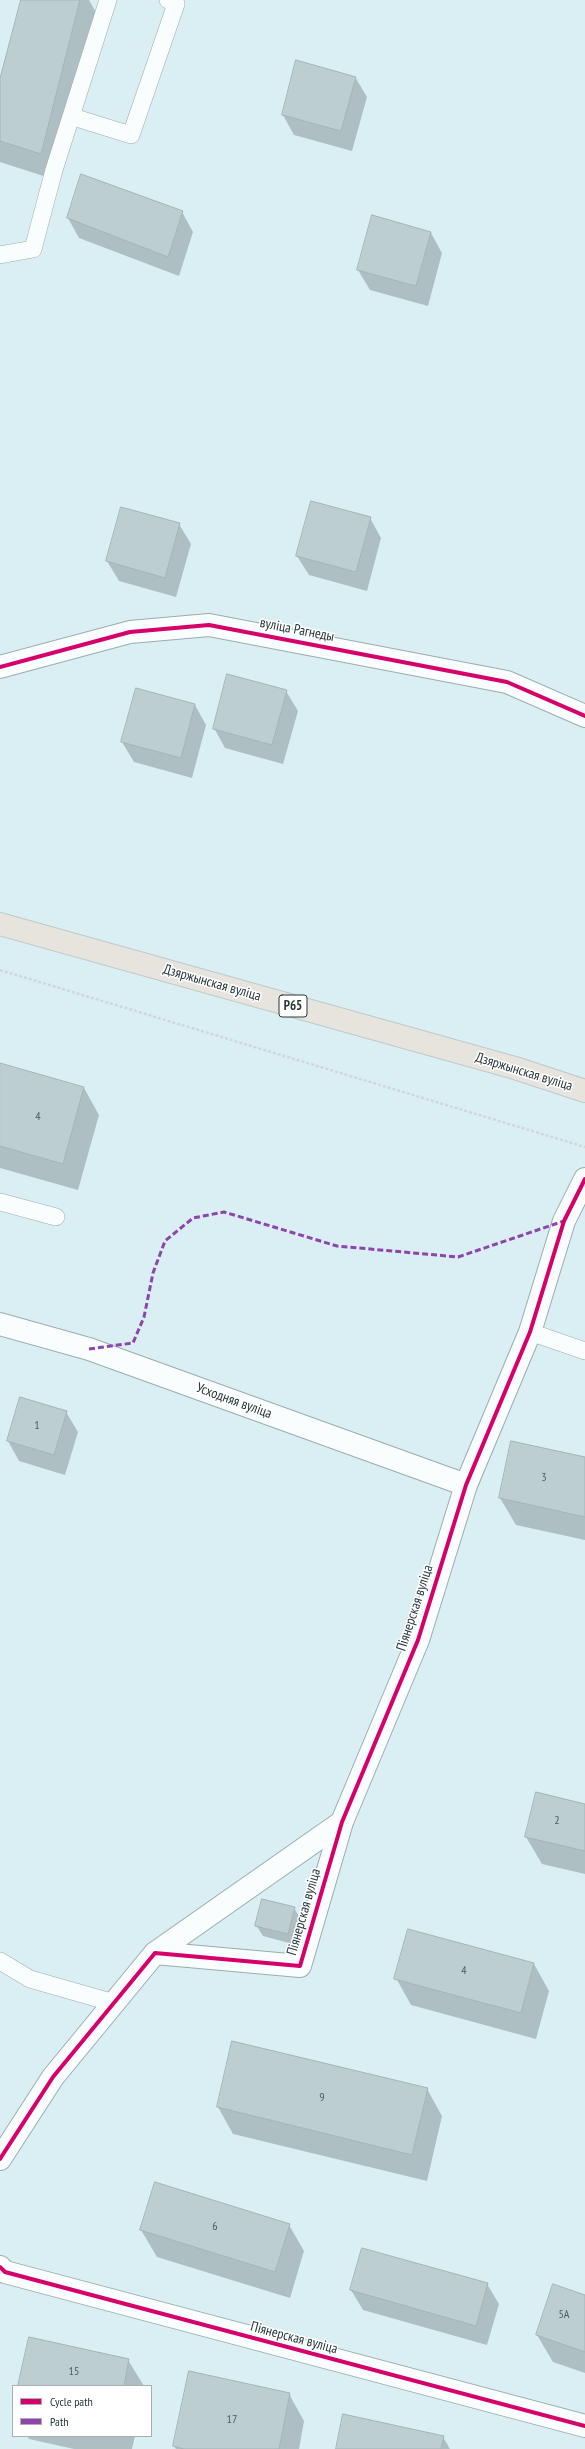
<!DOCTYPE html>
<meta charset="utf-8">
<style>
body{margin:0}
#map{position:relative;width:585px;height:2449px;overflow:hidden;background:#daeff4;font-family:"PT Sans Narrow",sans-serif}
canvas{display:block}
.legend{position:absolute;left:12px;top:2385px;width:140px;height:52px;box-sizing:border-box;background:#fff;border:1px solid #a8afb0;margin:0;padding:5px 7px;list-style:none;font-size:12px;color:#263639}
.legend li{display:flex;align-items:center;gap:8px;height:20px}
.legend b{width:20px;border:1px solid #a8afb0}
</style>
<div id="map">
<canvas width="585" height="2449"></canvas>
<ul class="legend">
<li><b style="height:5px;background:#d6006c"></b>Cycle path</li>
<li><b style="height:5px;background:#8e44ad"></b>Path</li>
</ul>
</div>
<script>
const ctx = document.querySelector('canvas').getContext('2d');
ctx.lineJoin = 'round';
function fill(path, color) { ctx.fillStyle = color; ctx.fill(path, 'evenodd'); }
function trace(path, color, width, dash) { ctx.strokeStyle = color; ctx.lineWidth = width; ctx.lineCap = dash ? 'butt' : 'round'; ctx.setLineDash(dash || []); ctx.stroke(path); }
function label(font, color, halo, rows, align = 'center') {
  ctx.font = font + ' "PT Sans Narrow",sans-serif'; ctx.lineWidth = 3; ctx.setLineDash([]); ctx.textBaseline = 'middle'; ctx.strokeStyle = halo; ctx.fillStyle = color; for (const [text, x, y, turn = 0] of rows) {
    ctx.save(); ctx.translate(x, y); ctx.rotate((+turn || 0) * Math.PI / 180); ctx.textAlign = isNaN(turn) ? turn : align; if (halo) ctx.strokeText(text, 0, 0); ctx.fillText(text, 0, 0); ctx.restore();
  }
}
const shadow = new Path2D(`
 M22 0H89L98 16 56 180 0 162V83Z
 M355 77 367 97 352 151 294 135 283 115Z
 M182 212 193 232 179 276 79 238 68 218Z
 M431 233 442 253 428 306 370 290 358 270Z
 M370 518 381 538 367 591 309 575 297 556Z
 M179 524 191 544 176 597 119 581 107 561Z
 M286 691 298 711 283 764 225 748 214 728Z
 M195 705 206 725 192 778 134 762 122 742Z
 M0 1064 84 1088 99 1115 78 1190 0 1168Z
 M66 1412 78 1432 65 1475 19 1461 8 1441Z
 M585 1458V1540L516 1525 500 1498Z
 M585 1805V1874L542 1864 526 1837Z
 M294 1908 300 1918 293 1944 263 1936 256 1925Z
 M534 1964 549 1991 536 2039 411 2005 396 1978Z
 M233 2043 427 2089 442 2116 427 2181 233 2134 218 2107Z
 M289 2225 304 2251 290 2298 157 2257 141 2230Z
 M487 2284 499 2304 487 2345 363 2310 351 2290Z
 M585 2296V2373L553 2362 537 2335Z
 M128 2360 144 2386H19Z
 M289 2394 304 2421 299 2449H176L174 2446Z
 M27 2436H135L132 2449H74L29 2439Z
 M443 2437 450 2449H337Z`);
const building = new Path2D(`
 M21 0H80L41 154 0 141V79Z
 M296 60 356 77 341 131 282 115Z
 M81 174 183 211 168 257 67 218Z
 M372 215 431 232 416 286 357 270Z
 M311 501 371 517 356 572 296 556Z
 M121 507 180 523 165 578 106 561Z
 M227 674 287 690 272 745 213 729Z
 M136 688 195 704 181 758 121 742Z
 M0 1063 84 1087 63 1164 0 1146Z
 M20 1397 67 1411 54 1455 7 1441Z
 M511 1441 585 1457V1517L499 1498Z
 M536 1792 585 1804V1851L525 1837Z
 M262 1899 295 1907 288 1934 255 1926Z
 M408 1929 534 1963 521 2013 394 1979Z
 M232 2041 428 2088 412 2155 217 2107Z
 M155 2182 290 2224 275 2272 140 2230Z
 M362 2248 488 2283 476 2326 350 2290Z
 M553 2284 585 2295V2352L536 2335Z
 M29 2337 129 2359 124 2386H18Z
 M189 2371 290 2393 279 2449H184L173 2446Z
 M343 2414 444 2436 441 2449H336Z`);
const path = new Path2D(`
 M0 970 585 1147`);
const service = new Path2D(`
 M73 117 131 135 176 4 168 0
 M0 255 33 249 54 170 108 0
 M0 1202 56 1217
 M530 1332 585 1351
 M0 1961 30 1979 114 2003`);
const minor = new Path2D(`
 M0 667 130 632 209 625 507 682 585 716
 M0 1324 89 1349 466 1485
 M155 1953 342 1822
 M0 2159 53 2077 155 1953 300 1966 342 1822 418 1640 466 1485 530 1332 564 1221 585 1179
 M0 2267 5 2272 585 2426`);
const primary = new Path2D(`
 M0 924 515 1068 585 1091`);
const quiet = new Path2D(`
 M89 1349 133 1343 144 1317 153 1273 165 1241 193 1218 224 1212 337 1246 458 1257 564 1221`);
const cycleway = new Path2D(`
 M0 667 130 632 209 625 507 682 585 716
 M0 2159 53 2077 155 1953 300 1966 342 1822 418 1640 466 1485 530 1332 564 1221 585 1179
 M0 2267 5 2272 585 2426`);
const numberNames = [
 ["4",38,1117],
 ["1",37,1426],
 ["3",544,1478],
 ["2",557,1821],
 ["4",464,1971],
 ["9",322,2098],
 ["6",215,2227],
 ["5А",564,2315],
 ["15",74,2372],
 ["17",232,2420]
];
const shields = [
 [293,1006,28]
];
const shieldNames = [
 ["Р65",293,1006]
];
const streetNames = [
 ["вуліца Рагнеды",297,630,11],
 ["Дзяржынская вуліца",212,983,16],
 ["Дзяржынская вуліца",524,1072,17],
 ["Усходняя вуліца",234,1401,20],
 ["Піянерская вуліца",415,1608,-72],
 ["Піянерская вуліца",304,1912,-74],
 ["Піянерская вуліца",294,2338,15]
];
fill(shadow, '#0003');
fill(building, '#bdced1');
trace(building, '#a3b4b8', 1);
trace(service, '#9bacaf', 18);
trace(minor, '#9bacaf', 24);
trace(primary, '#bec9cc', 24);
trace(path, '#d1d7d9', 2.5, [3, 2]);
trace(service, '#f9fdfd', 17);
trace(minor, '#f9fdfd', 22);
trace(primary, '#e7e4dd', 22);
trace(quiet, '#8e44ad', 3, [6, 3]);
trace(cycleway, '#d6006c', 4);
label('12px', '#4c5c5f', null, numberNames);
for (const [x, y, w] of shields) { const box = new Path2D(); box.roundRect(x - w / 2, y - 11, w, 22, 3); ctx.fillStyle = '#fff'; ctx.fill(box); trace(box, '#263639', 1); }
label('bold 13px', '#263639', null, shieldNames);
label('14px', '#263639', '#fff', streetNames);
</script>
